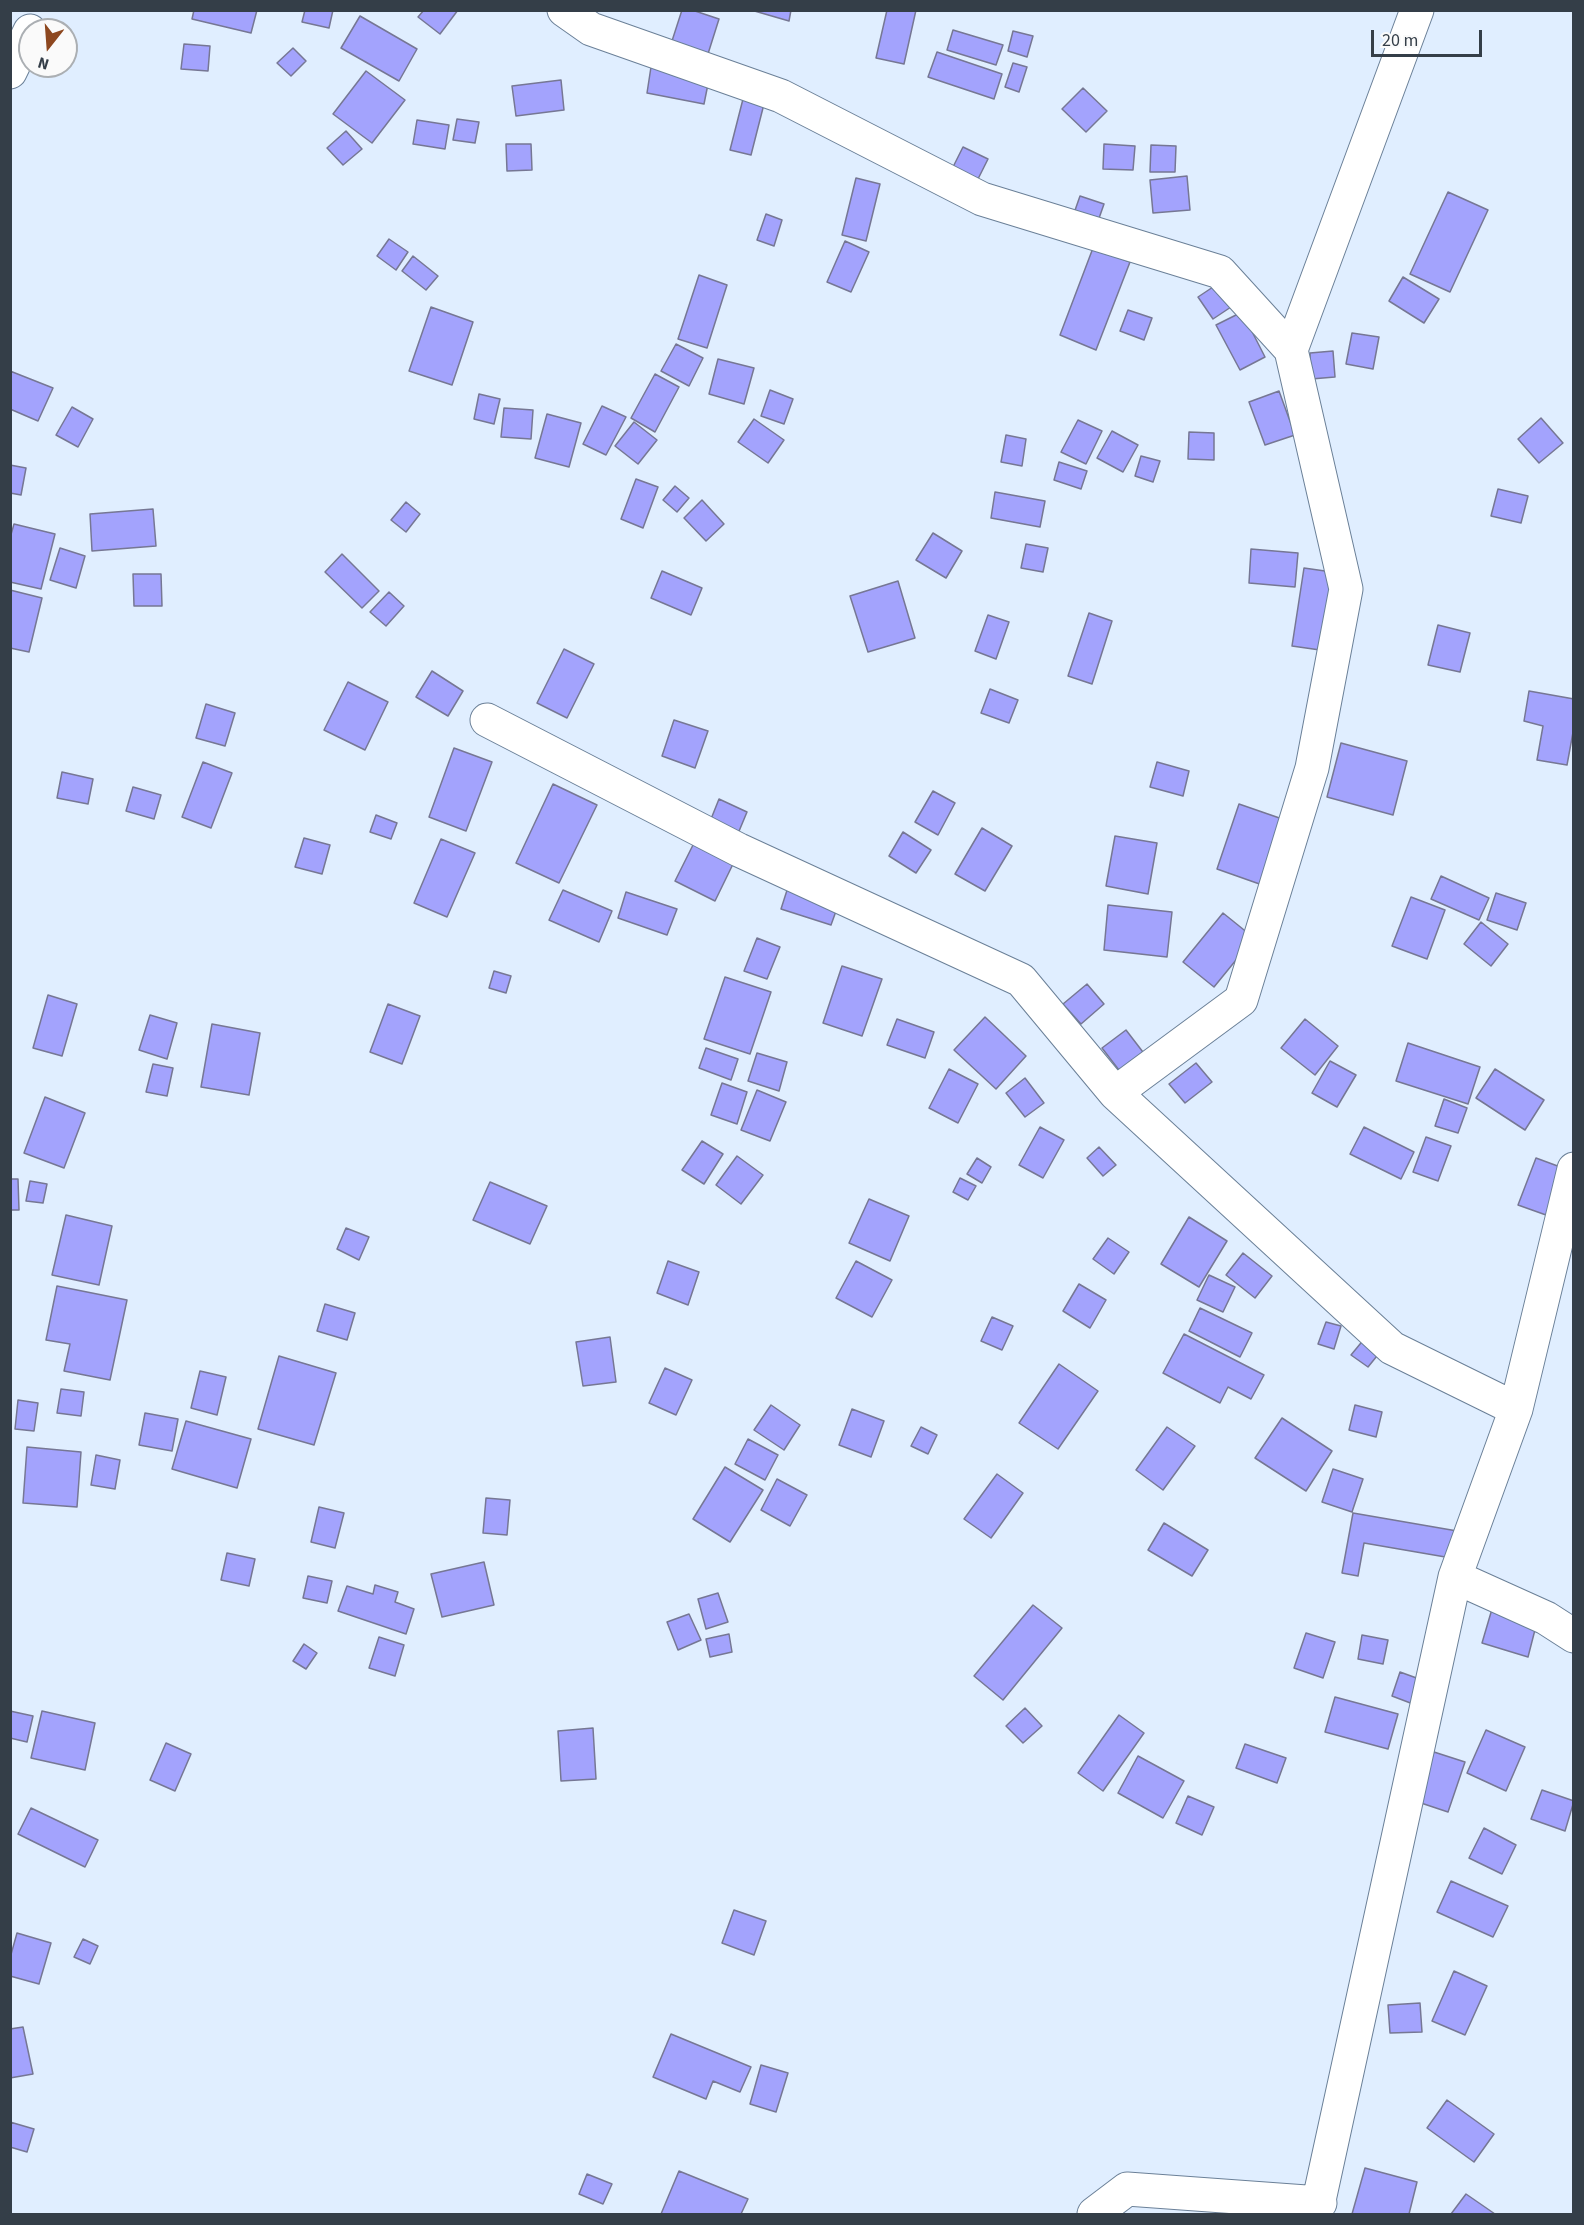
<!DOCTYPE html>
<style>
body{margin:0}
#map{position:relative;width:1584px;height:2225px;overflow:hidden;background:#e0eeff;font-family:"Source Sans 3",sans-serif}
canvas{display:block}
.frame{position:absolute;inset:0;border:12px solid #343e48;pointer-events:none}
.north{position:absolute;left:18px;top:18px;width:60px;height:60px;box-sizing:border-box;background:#fafafa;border:2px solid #abafb3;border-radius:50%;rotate:197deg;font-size:16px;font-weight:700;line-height:24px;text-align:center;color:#343e48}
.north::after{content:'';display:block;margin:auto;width:21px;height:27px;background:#8d471f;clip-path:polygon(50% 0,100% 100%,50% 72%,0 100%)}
.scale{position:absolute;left:1371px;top:30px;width:111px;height:27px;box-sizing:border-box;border:3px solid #343e48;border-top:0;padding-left:8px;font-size:18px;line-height:21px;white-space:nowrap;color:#343e48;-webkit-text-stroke:4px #fafafa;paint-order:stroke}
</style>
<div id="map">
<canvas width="1584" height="2225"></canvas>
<div class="frame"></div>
<div class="north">N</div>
<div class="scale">20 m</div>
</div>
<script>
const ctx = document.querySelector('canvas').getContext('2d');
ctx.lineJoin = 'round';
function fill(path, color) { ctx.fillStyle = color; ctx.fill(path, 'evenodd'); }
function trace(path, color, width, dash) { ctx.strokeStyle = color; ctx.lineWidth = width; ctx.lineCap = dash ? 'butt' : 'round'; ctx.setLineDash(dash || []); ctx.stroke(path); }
const building = new Path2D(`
 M194 10H257L251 33 192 19Z
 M305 10H333L329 28 302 22Z
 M424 10H458L440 34 418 17Z
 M682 10H692L719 19 707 57 671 44Z
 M751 10H791L789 21Z
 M887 10H916L904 64 876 58Z
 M360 16 417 49 399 81 341 48Z
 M953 30 1003 45 996 65 947 50Z
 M1013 31 1033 36 1027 57 1008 51Z
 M184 44 210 46 208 71 181 69Z
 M293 48 306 61 291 76 277 63Z
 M937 52 1002 74 994 99 928 77Z
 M1013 63 1027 67 1019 92 1005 87Z
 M651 67 709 79 704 104 647 93Z
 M366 71 405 100 372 143 333 114Z
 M561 80 564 110 516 116 512 86Z
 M1083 88 1107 111 1086 132 1062 109Z
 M743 99 764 104 751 155 730 150Z
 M457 119 479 122 475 143 453 140Z
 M417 120 449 125 445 149 413 144Z
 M346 131 362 149 343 165 327 148Z
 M506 144H531L532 170 507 171Z
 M1104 144 1135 146 1133 170 1103 169Z
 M1151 145 1176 146 1175 172H1150Z
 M963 147 988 159 978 179 953 167Z
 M1187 176 1190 210 1153 213 1150 180Z
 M856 178 880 184 866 241 842 235Z
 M1448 192 1488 210 1450 292 1410 274Z
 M1080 196 1104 204 1097 224 1073 216Z
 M766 214 782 220 774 246 757 240Z
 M389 239 408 252 396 270 377 256Z
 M845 241 869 252 851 292 827 282Z
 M1093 248 1130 262 1096 350 1060 335Z
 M413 256 438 276 426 290 402 271Z
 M699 275 727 285 707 348 678 339Z
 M1403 277 1439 299 1424 323 1389 301Z
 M1219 283 1234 305 1213 319 1198 297Z
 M431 307 473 322 452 385 409 371Z
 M1128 310 1152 318 1144 340 1120 331Z
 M1242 312 1265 357 1240 370 1216 325Z
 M1352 333 1379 337 1373 369 1346 364Z
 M676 344 703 358 689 386 661 371Z
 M1333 351 1335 377 1311 379 1310 353Z
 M718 359 754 368 744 404 709 394Z
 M10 371 53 388 38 421 10 409Z
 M655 374 679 387 655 432 631 418Z
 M770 390 793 399 784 424 761 416Z
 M1279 391 1295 435 1265 445 1249 402Z
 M479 394 500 399 494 424 474 419Z
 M602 406 626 417 606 455 583 444Z
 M72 407 93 419 78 447 56 435Z
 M504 408 533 410 531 439 501 437Z
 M547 414 581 423 569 467 535 458Z
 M1541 418 1563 443 1539 463 1518 439Z
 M754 419 784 440 768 463 738 442Z
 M1078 420 1102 431 1086 464 1061 452Z
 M634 422 657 440 638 464 615 446Z
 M1112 431 1138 445 1123 472 1097 458Z
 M1189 432 1214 433V460L1188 459Z
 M1006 435 1026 439 1022 466 1001 462Z
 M1141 456 1160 461 1153 482 1135 476Z
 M1059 462 1087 471 1081 489 1054 480Z
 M10 465 26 468 21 495 10 493Z
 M636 479 658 487 643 528 621 519Z
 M675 486 689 498 677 512 663 500Z
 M1498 489 1528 496 1521 523 1491 516Z
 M995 492 1045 501 1040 527 991 518Z
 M702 500 724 524 706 541 684 518Z
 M406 502 420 514 406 532 391 520Z
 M153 509 156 546 92 551 90 514Z
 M14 524 55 534 41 589 10 582V538Z
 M933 533 962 551 946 578 916 560Z
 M1026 544 1048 548 1043 572 1021 568Z
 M60 548 85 556 76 588 50 580Z
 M1251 549 1298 553 1295 587 1249 583Z
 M342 554 379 591 362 608 325 572Z
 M1304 568 1332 572 1320 650 1292 646Z
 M662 571 702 588 691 615 651 598Z
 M133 574H161L162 606H134Z
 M898 581 915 638 868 652 850 596Z
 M10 590 42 598 29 652 10 648Z
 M389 592 404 606 386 626 370 612Z
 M1089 613 1112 621 1092 684 1068 676Z
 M988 615 1009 622 996 659 975 651Z
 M1438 625 1470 633 1460 672 1428 665Z
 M564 649 594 664 567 718 537 703Z
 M432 671 463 691 448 716 416 697Z
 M348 682 388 702 365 750 324 730Z
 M990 689 1018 700 1009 723 981 713Z
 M1529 691 1574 699V727L1567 765 1537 760 1543 726 1524 721Z
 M206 704 235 713 225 746 196 738Z
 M674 720 708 731 695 768 662 756Z
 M1341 743 1407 761 1393 815 1327 797Z
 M454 748 492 762 466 831 429 817Z
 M203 762 232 773 211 828 182 817Z
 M1157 762 1189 771 1183 796 1150 787Z
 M62 772 93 779 88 804 57 798Z
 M553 784 597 805 559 883 516 863Z
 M133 787 161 795 154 819 126 811Z
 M933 791 955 803 938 835 915 822Z
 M719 799 747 812 737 836 709 824Z
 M1239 804 1291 822 1268 887 1217 869Z
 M376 815 397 823 391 839 370 832Z
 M982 828 1012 846 985 891 955 874Z
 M903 832 931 850 916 873 889 856Z
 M1115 836 1157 843 1148 894 1106 886Z
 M304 838 330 845 322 874 295 867Z
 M441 839 475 853 447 917 414 903Z
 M694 843 734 862 715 901 675 881Z
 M1441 876 1489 898 1479 920 1431 899Z
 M789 884 840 900 831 925 781 909Z
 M563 890 612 911 599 942 549 920Z
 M626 892 677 909 667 935 618 918Z
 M1496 893 1526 903 1517 930 1487 920Z
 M1411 897 1445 910 1427 959 1392 946Z
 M1108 905 1172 912 1167 957 1104 950Z
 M1223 913 1254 938 1214 987 1183 962Z
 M1481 922 1508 944 1491 966 1464 944Z
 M757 938 780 947 767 979 744 971Z
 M842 966 882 979 862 1036 823 1023Z
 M494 971 511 976 506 993 489 988Z
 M725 977 771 992 750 1054 704 1039Z
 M1087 984 1104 1004 1081 1024 1063 1004Z
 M48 995 77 1004 62 1056 33 1048Z
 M388 1004 420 1016 402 1064 370 1052Z
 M150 1015 177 1023 167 1059 139 1050Z
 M985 1017 1026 1056 996 1089 954 1050Z
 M897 1019 934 1032 925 1058 887 1045Z
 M1305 1019 1338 1046 1315 1075 1281 1048Z
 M212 1024 260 1033 249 1095 201 1087Z
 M1126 1030 1146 1056 1122 1074 1102 1048Z
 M1408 1043 1480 1067 1468 1104 1396 1081Z
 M706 1048 738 1059 731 1080 699 1068Z
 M757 1053 787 1062 779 1091 748 1081Z
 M1330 1061 1356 1075 1337 1107 1312 1093Z
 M1196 1063 1212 1082 1185 1103 1169 1084Z
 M153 1064 173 1068 167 1096 146 1092Z
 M949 1069 978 1084 958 1123 929 1108Z
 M1495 1069 1544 1100 1525 1130 1476 1098Z
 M1025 1078 1044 1103 1025 1117 1006 1093Z
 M722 1083 747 1092 737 1124 711 1115Z
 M757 1090 786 1102 770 1141 741 1130Z
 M45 1097 85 1113 64 1168 24 1153Z
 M1444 1099 1467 1108 1458 1133 1435 1126Z
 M1040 1127 1064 1140 1043 1178 1019 1165Z
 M1364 1127 1414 1152 1401 1179 1350 1154Z
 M1426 1137 1451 1146 1438 1181 1413 1172Z
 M702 1141 723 1154 704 1184 682 1170Z
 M1099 1147 1116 1165 1103 1176 1087 1158Z
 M737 1156 763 1175 741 1204 716 1185Z
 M977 1158 991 1167 982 1183 967 1174Z
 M1536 1158 1563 1168 1546 1215 1518 1205Z
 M960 1178 976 1186 968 1200 953 1192Z
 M10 1179H18L19 1210H10Z
 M30 1181 47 1184 43 1203 26 1201Z
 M490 1182 547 1206 530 1244 473 1220Z
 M869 1199 909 1216 890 1261 849 1243Z
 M66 1215 112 1226 99 1285 52 1275Z
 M1189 1217 1227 1241 1199 1287 1161 1264Z
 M346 1228 369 1237 359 1260 337 1249Z
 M1108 1238 1129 1252 1114 1274 1093 1259Z
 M1243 1253 1272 1276 1255 1298 1226 1275Z
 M668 1261 699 1272 688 1305 657 1293Z
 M856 1261 892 1280 872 1317 836 1298Z
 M1209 1275 1235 1287 1223 1312 1197 1300Z
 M1079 1284 1106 1300 1090 1328 1063 1311Z
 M57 1286 127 1300 110 1380 64 1371 70 1344 46 1340Z
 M325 1304 355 1313 347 1340 317 1331Z
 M1200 1308 1252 1333 1240 1357 1189 1331Z
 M992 1317 1013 1326 1002 1350 981 1341Z
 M1326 1322 1341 1326 1334 1349 1318 1344Z
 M1184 1334 1264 1375 1251 1399 1228 1387 1220 1403 1163 1373Z
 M610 1337 616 1382 583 1386 576 1342Z
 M1365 1338 1381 1351 1368 1367 1351 1355Z
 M279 1356 336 1373 314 1445 258 1429Z
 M1059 1364 1098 1391 1058 1449 1019 1423Z
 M665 1368 692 1380 676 1415 649 1403Z
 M200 1371 226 1377 217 1415 191 1408Z
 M61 1389 84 1392 81 1416 57 1413Z
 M18 1400 38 1403 34 1431 15 1429Z
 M771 1405 800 1425 784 1450 754 1430Z
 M1355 1405 1382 1412 1376 1437 1349 1430Z
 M852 1409 884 1421 871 1457 839 1445Z
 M145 1413 178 1419 172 1451 139 1445Z
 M1282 1418 1332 1451 1306 1491 1255 1458Z
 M186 1421 251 1439 237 1488 172 1469Z
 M921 1427 937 1435 928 1454 911 1446Z
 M1167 1427 1195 1446 1163 1490 1136 1470Z
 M748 1439 778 1455 765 1480 735 1464Z
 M27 1447 81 1452 77 1507 23 1503Z
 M96 1455 120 1460 115 1489 91 1485Z
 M725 1467 763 1490 730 1542 693 1519Z
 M1333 1469 1363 1479 1352 1512 1322 1502Z
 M997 1474 1023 1493 991 1538 964 1519Z
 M777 1479 807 1495 790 1526 761 1510Z
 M486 1498 510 1500 507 1535 483 1533Z
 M319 1507 344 1513 335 1548 311 1542Z
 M1353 1513 1463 1532 1457 1559 1364 1543 1358 1576 1342 1573Z
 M1164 1523 1208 1550 1192 1576 1148 1550Z
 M227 1553 255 1559 249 1586 221 1580Z
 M484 1562 494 1605 442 1617 431 1574Z
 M308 1576 332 1581 327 1603 303 1598Z
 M375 1585 398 1592 395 1602 414 1609 406 1634 338 1611 347 1586 373 1594Z
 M718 1593 728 1622 706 1629 698 1599Z
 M1033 1605 1062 1628 1003 1700 974 1676Z
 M1492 1609 1537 1622 1528 1657 1482 1643Z
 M689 1614 701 1640 678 1650 667 1622Z
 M1306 1633 1335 1642 1323 1678 1294 1668Z
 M729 1634 732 1652 710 1657 706 1639Z
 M1362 1635 1388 1640 1383 1664 1358 1659Z
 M379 1637 404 1645 395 1676 369 1668Z
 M304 1644 317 1653 306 1669 293 1661Z
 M1400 1672 1422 1680 1413 1704 1392 1696Z
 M1335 1697 1398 1714 1388 1749 1325 1732Z
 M1025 1708 1042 1726 1023 1743 1006 1726Z
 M10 1711 33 1716 27 1742 10 1738Z
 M42 1711 95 1723 85 1770 31 1758Z
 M1119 1715 1144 1733 1103 1791 1078 1773Z
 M593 1728 596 1779 561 1781 558 1731Z
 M1486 1730 1525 1747 1506 1791 1467 1773Z
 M166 1743 191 1754 175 1791 150 1780Z
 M1245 1744 1286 1758 1277 1783 1236 1768Z
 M1434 1752 1465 1762 1448 1812 1418 1802Z
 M1138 1756 1184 1781 1163 1818 1118 1793Z
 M1542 1790 1574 1801 1565 1831 1531 1819Z
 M1188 1796 1214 1807 1202 1835 1176 1823Z
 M31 1808 98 1840 85 1867 18 1834Z
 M1484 1828 1516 1845 1502 1874 1469 1858Z
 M1451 1881 1508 1906 1493 1937 1437 1912Z
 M734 1910 766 1921 754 1955 722 1943Z
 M17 1933 51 1943 39 1984 10 1976V1958Z
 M83 1939 98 1946 90 1964 74 1957Z
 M1454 1971 1487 1986 1465 2035 1432 2021Z
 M1420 2003 1422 2032 1390 2033 1388 2005Z
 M23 2027 33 2074 10 2078V2029Z
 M671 2034 751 2067 740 2092 713 2081 706 2099 653 2077Z
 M761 2065 788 2073 776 2112 750 2104Z
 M1447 2100 1494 2134 1474 2162 1427 2128Z
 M10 2122 34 2129 27 2152 10 2147Z
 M1365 2168 1417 2182 1409 2214H1352Z
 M679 2171 748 2199 741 2214H661Z
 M587 2174 612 2184 603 2204 579 2194Z
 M1466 2194 1495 2214H1451Z`);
const minor = new Path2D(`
 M564 10 591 29 781 96 982 199 1220 272 1291 350
 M10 72 30 31
 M487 720 739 850 1021 980 1115 1093 1392 1348 1516 1409
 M1115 1093 1241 1000 1312 768 1346 589 1291 350 1417 10
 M1455 1577 1546 1618 1574 1636
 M1094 2214 1127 2189 1320 2203
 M1316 2214 1455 1577 1516 1409 1574 1169`);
fill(building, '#a3a3fd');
trace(building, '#767794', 1.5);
trace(minor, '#6b8098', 35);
trace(minor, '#fff', 33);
</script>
